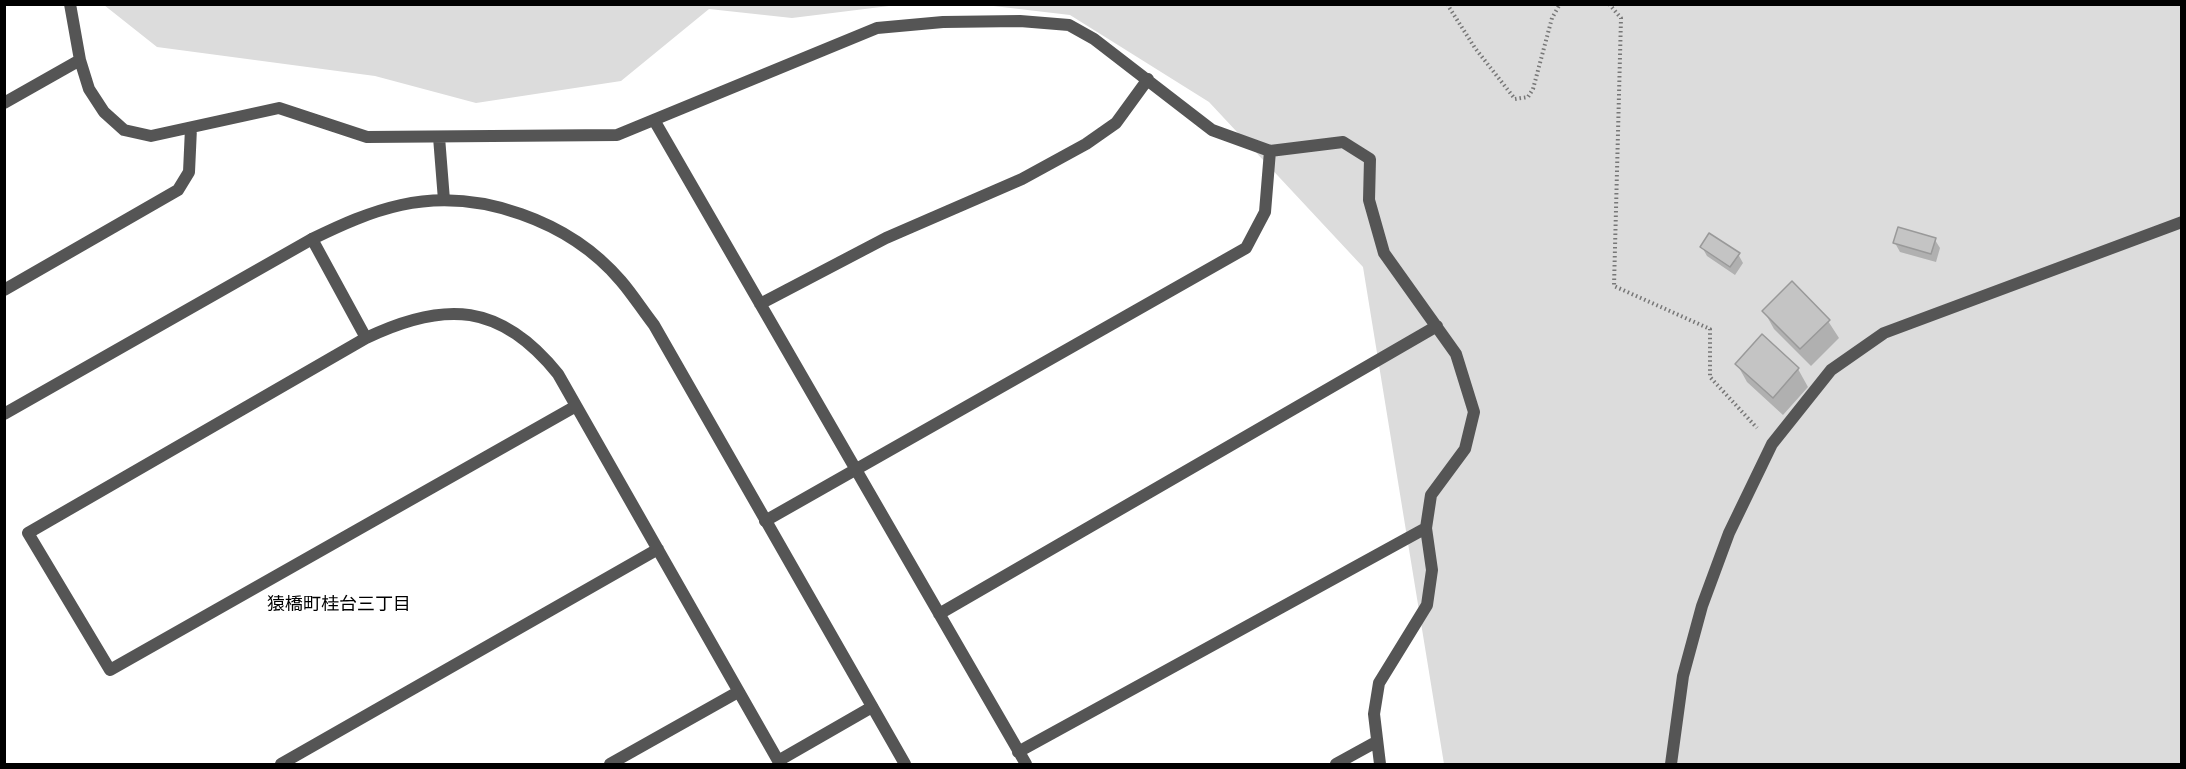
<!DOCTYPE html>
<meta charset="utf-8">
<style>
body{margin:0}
#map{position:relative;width:2186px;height:769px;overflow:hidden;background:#fff;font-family:Manrope,sans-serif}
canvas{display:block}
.frame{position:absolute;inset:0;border:6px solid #000;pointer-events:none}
</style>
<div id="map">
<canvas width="2186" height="769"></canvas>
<div class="frame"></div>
</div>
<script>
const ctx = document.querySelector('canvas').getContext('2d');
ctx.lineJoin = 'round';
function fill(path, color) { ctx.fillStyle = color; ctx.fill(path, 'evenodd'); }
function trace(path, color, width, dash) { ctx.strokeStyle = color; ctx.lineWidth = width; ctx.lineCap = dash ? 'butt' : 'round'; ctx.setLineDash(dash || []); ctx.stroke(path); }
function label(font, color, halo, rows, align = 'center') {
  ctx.font = font + ' Manrope,"Noto Sans JP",sans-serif'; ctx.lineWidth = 4.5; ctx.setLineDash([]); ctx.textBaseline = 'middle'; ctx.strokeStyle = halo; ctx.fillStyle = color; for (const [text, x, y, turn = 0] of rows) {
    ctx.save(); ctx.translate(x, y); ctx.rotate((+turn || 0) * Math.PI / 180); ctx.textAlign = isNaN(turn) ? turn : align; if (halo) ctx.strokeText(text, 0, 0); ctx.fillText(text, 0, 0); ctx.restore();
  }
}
const green = new Path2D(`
 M104 5H897L792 18 709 9 621 81 476 103 375 76 157 47Z
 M985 5H2181V764H1444L1363 267 1209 102 1070 15Z`);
const shadow = new Path2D(`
 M1935 240 1940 248 1936 262 1900 252 1895 243Z
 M1702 247 1738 254 1743 263 1735 275 1707 256Z
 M1764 311 1828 321 1839 338 1811 366 1774 329Z
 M1737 364 1798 369 1808 387 1783 415 1747 382Z`);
const building = new Path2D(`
 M1898 227 1936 238 1931 254 1893 243Z
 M1709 233 1740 253 1730 267 1700 247Z
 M1792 281 1830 320 1800 349 1762 311Z
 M1762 334 1799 368 1773 398 1735 364Z`);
const path = new Path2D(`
 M1447 4 1475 48 1515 99 1528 97 1533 89 1552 18 1560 4
 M1609 4 1621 18 1614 286 1710 329V377L1757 428`);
const minor = new Path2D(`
 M70 4 80 60 89 89 104 112 124 130 151 136 279 108 367 137 617 135 877 28 943 22 1020 21 1069 25 1094 39 1212 130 1270 151 1343 142 1370 159 1369 200 1384 253 1456 354 1474 412 1465 449 1431 495 1426 528 1432 570 1427 605 1379 683 1374 714 1380 764
 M4 103 80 60
 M654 120 1026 764
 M439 137 444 200
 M312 239 366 338C445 300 501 303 558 374L780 764
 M4 290 178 190 189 172 191 128
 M760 304 886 238 1022 179 1086 144 1116 123 1148 79
 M366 338 28 533 110 670 576 406
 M765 521 1246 248 1265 212 1270 151
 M939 614 1437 326
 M1018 752 1426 528
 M778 761 872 707
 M281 764 658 549
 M610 764 738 692
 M1336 764 1376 742`);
const tertiary = new Path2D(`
 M4 414 312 239C341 225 369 212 401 205 479 188 570 221 621 281 633 295 643 311 654 325L905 764
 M1671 764 1683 676 1702 606 1729 533 1772 444 1831 370 1884 333 2182 222`);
const neighbourhoodNames = [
 ["猿橋町桂台三丁目",339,605]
];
fill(green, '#dcdcdc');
fill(shadow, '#0003');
fill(building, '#c4c4c4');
trace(building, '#999', 1.5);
trace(path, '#777', 4, [1.5, 3]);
trace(minor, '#555', 12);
trace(tertiary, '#555', 12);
label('18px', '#000', '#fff', neighbourhoodNames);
</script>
